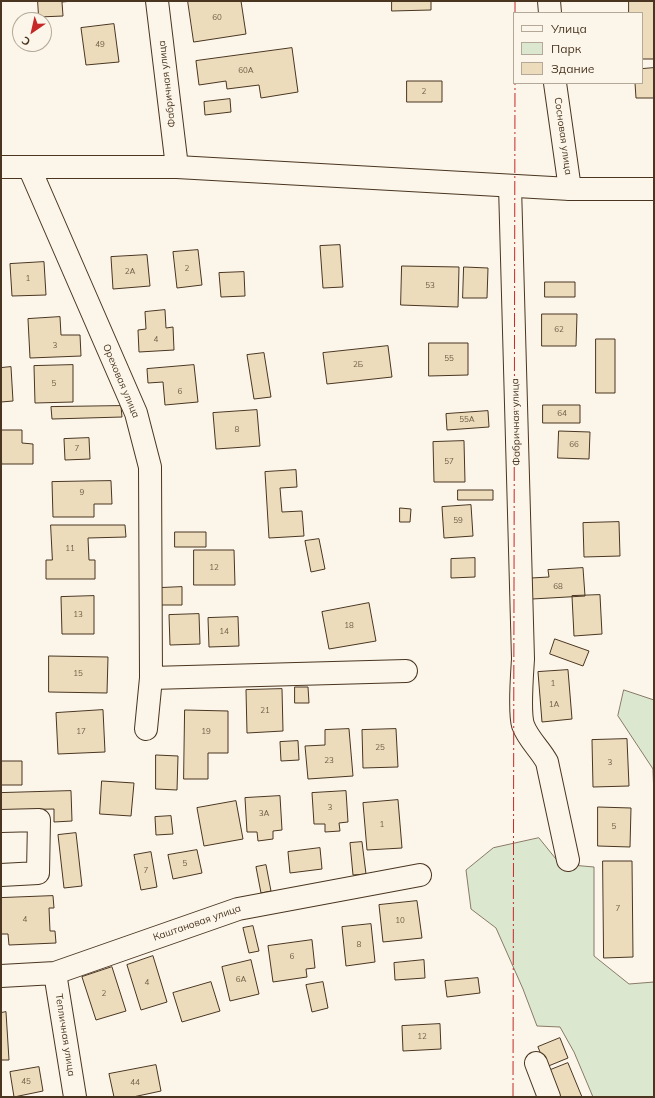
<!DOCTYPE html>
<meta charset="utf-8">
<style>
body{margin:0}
#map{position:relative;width:655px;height:1098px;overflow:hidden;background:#fbf6e9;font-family:Mulish,sans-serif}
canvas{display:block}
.frame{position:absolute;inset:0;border:2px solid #4a3520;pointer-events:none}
.legend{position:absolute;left:513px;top:12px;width:130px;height:72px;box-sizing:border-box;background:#fbf6e9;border:1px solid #b4a999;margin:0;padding:5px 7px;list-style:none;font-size:12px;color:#4a3520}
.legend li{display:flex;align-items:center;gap:8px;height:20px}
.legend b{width:20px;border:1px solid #b4a999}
.north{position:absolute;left:12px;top:12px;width:40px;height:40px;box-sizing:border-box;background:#fbf6e9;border:1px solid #b4a999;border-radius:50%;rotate:214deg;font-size:11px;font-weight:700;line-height:16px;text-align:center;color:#4a3520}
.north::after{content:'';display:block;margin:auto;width:14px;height:18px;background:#c62828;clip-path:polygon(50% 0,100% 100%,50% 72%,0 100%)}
</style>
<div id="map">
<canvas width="655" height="1098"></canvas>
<div class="frame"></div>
<ul class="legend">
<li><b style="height:5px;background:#fbf6e9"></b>Улица</li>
<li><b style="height:11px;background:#dce7d0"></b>Парк</li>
<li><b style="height:11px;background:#ecdcbc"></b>Здание</li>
</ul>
<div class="north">С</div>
</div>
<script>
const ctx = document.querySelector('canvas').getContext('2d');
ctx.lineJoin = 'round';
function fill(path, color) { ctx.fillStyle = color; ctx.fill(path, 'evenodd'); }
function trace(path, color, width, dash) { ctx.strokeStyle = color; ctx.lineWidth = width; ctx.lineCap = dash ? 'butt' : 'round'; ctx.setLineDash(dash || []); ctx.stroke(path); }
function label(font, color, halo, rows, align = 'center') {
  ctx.font = font + ' Mulish,sans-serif'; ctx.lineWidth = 3; ctx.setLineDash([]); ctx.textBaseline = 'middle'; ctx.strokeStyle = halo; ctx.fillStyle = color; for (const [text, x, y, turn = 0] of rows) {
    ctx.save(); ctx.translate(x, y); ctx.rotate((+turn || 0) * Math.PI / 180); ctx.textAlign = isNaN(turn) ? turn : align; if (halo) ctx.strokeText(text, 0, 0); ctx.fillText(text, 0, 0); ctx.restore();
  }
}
const green = new Path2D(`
 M624 690 654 700V799L653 769 618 716Z
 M539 838 560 864 594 867V956L629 984 654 982V1097H593L574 1052 560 1027 537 1026 523 989 496 928 471 909 466 870 493 848Z`);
const building = new Path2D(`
 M38 1H73L62 2 63 16 39 17Z
 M188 1H241L246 34 194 42Z
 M392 1H431V10L392 11Z
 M629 1H654V59H642V13H629Z
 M114 24 119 62 86 65 81 28Z
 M292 48 298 92 261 98 259 85 227 89 226 81 199 85 196 61Z
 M654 68V98H636L635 83H642V69Z
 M407 81H442V102H407Z
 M230 99 231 112 205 115 204 102Z
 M340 245 343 287 323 288 320 246Z
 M198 250 202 285 177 288 173 252Z
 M147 255 150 286 113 289 111 257Z
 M44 262 46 295 12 296 10 264Z
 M402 266 459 267 458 307 401 305Z
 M464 267 488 268 487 298H463Z
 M244 272 245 296 221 297 219 273Z
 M545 282H575V297H545Z
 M165 310 166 328 173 327 174 350 139 352 138 330 146 329 145 312Z
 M542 314H577L576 346H542Z
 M60 317 61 335H80L81 356 30 358 28 319Z
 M596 339H615V393H596Z
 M429 343H468V375L429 376Z
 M388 346 392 377 327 384 323 353Z
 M264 353 271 397 254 399 247 355Z
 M73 365V402L35 403 34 366Z
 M194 365 198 402 165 405 163 382 148 383 147 369Z
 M11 367 13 401 1 402V368Z
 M543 405H580V423H543Z
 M121 406 122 417 52 419 51 407Z
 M257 410 260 446 216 449 213 413Z
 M488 411 489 427 447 430 446 414Z
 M1 430H22V443L33 444V464H2Z
 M559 431 590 432 589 459 558 458Z
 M89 438 90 459 65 460 64 439Z
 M464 441 465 482H434L433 442Z
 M296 470 297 487 280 488 282 512 302 511 304 536 269 538 265 472Z
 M111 481 112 504H94V517H53L52 482Z
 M458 490H493V500H458Z
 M471 505 473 536 444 538 442 507Z
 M400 508 411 509 410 522H400Z
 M619 522 620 556 584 557 583 523Z
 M51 525H125L126 537 88 538 89 560H95V579H46V560H52Z
 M175 532H206V547H175Z
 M319 539 325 569 311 572 305 541Z
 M194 550H234L235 585H194Z
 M475 558V577L451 578V559Z
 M583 568 585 596 532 599 531 578 549 577 548 570Z
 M182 587V605H161L160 588Z
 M600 595 602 634 574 636 572 596Z
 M94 596V634H62L61 597Z
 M369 603 376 641 329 649 322 612Z
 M199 614 200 644 170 645 169 615Z
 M238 617 239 646 209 647 208 618Z
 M555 639 589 651 583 666 550 654Z
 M49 656 108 657 107 693 49 692Z
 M568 670 572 719 542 722 538 672Z
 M295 687H308L309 703H295Z
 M282 689 283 731 247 733 246 690Z
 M103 710 105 752 58 754 56 713Z
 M185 710 228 711V753H208V779H184Z
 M349 729 353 776 308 779 305 746 325 745V730Z
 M396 729 398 767 363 768 362 730Z
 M627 739 629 786 593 787 592 740Z
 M298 741 299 760 281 761 280 742Z
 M156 755 178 756 177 790 156 789Z
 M1 761H22V785H1Z
 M102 781 134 783 131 816 100 814Z
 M71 791 72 821 54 822V809L1 810V793Z
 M346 791 348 822 339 823 340 831 325 832V824H314L312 793Z
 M280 796 282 830 273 831V839L258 841 257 832H247L245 798Z
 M398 800 402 848 367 850 363 803Z
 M236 801 243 839 204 846 197 808Z
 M598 807 631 808 630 847 598 846Z
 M171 816 173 834 156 835 155 817Z
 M76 833 82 886 64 888 58 835Z
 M362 842 366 874 353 875 350 843Z
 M320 848 322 869 290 873 288 852Z
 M197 850 202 873 173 879 168 855Z
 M151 852 157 887 141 890 134 855Z
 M603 861H632L633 957 604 958Z
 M266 865 271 891 261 893 256 867Z
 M53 896 54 908H49L50 931H55L56 943 9 945 8 934H1V898Z
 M417 901 422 938 383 942 379 905Z
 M371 924 375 962 346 966 342 927Z
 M253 926 259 951 249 953 243 928Z
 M312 940 315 968 306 969 307 977 273 982 268 946Z
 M153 956 167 1002 141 1010 127 965Z
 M251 960 259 994 230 1001 222 967Z
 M424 960 425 978 395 980 394 963Z
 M112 967 126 1011 96 1020 82 977Z
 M478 978 480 993 447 997 445 981Z
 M211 982 220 1011 182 1022 173 993Z
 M323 982 328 1008 312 1012 306 985Z
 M6 1012 9 1060H1V1013Z
 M440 1024 441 1049 403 1051 402 1026Z
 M560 1038 568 1058 546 1067 538 1047Z
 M568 1063 582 1097H558L548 1071Z
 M156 1065 161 1091 133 1097H114L109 1074Z
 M39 1067 43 1091 14 1097 10 1072Z`);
const minor = new Path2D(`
 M157 1 177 167
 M549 1 550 13
 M555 83 570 189
 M29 167 136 413 150 467 151 678 146 729
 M510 186 523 659C522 675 519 712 523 725 528 739 540 749 547 762L568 860
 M151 678 406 671
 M1 821 39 820 38 873 1 875
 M55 973 75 1097
 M1 976 55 973 238 909 420 875
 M536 1063 549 1097`);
const major = new Path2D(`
 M1 167H177L570 189H654`);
const power = new Path2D(`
 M515 13V1
 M513 1097 515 83`);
const numberNames = [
 ["60",217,18],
 ["49",100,45],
 ["60А",246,71],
 ["2",424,92],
 ["2",187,269],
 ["2А",130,272],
 ["1",28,279],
 ["53",430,286],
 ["62",559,330],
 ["4",156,340],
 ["3",55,346],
 ["55",449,359],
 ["2Б",358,365],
 ["5",54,384],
 ["6",180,392],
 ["64",562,414],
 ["55А",467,420],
 ["8",237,430],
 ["66",574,445],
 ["7",77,449],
 ["57",449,462],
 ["9",82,493],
 ["59",458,521],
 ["11",70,549],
 ["12",214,568],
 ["68",558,587],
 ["13",78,615],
 ["18",349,626],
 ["14",224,632],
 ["15",78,674],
 ["1",553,684],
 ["1А",554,705],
 ["21",265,711],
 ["17",81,732],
 ["19",206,732],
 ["25",380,748],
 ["23",329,761],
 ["3",610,763],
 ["3",330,808],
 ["3А",264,814],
 ["1",382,825],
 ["5",614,827],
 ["5",185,864],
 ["7",146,871],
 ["7",618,909],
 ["4",25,920],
 ["10",400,921],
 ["8",359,945],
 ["6",292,957],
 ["6А",241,980],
 ["4",147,983],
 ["2",104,994],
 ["12",422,1037],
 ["45",26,1082],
 ["44",135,1083]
];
const streetNames = [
 ["Фабричная улица",167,84,-97],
 ["Сосновая улица",563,136,82],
 ["Ореховая улица",121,381,67],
 ["Фабричная улица",516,422,-91],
 ["Каштановая улица",197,923,-19],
 ["Тепличная улица",65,1035,81]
];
fill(green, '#dce7d0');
trace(green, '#887966', 1);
fill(building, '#ecdcbc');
trace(building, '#4a3520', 1);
trace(minor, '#4a3520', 24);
trace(major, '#4a3520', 24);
trace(minor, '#fbf6e9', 22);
trace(major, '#fbf6e9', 22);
trace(power, '#c62828', 1, [14, 3, 2, 3]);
label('8px', '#725f47', null, numberNames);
label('10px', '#4a3520', '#fbf6e9', streetNames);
</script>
